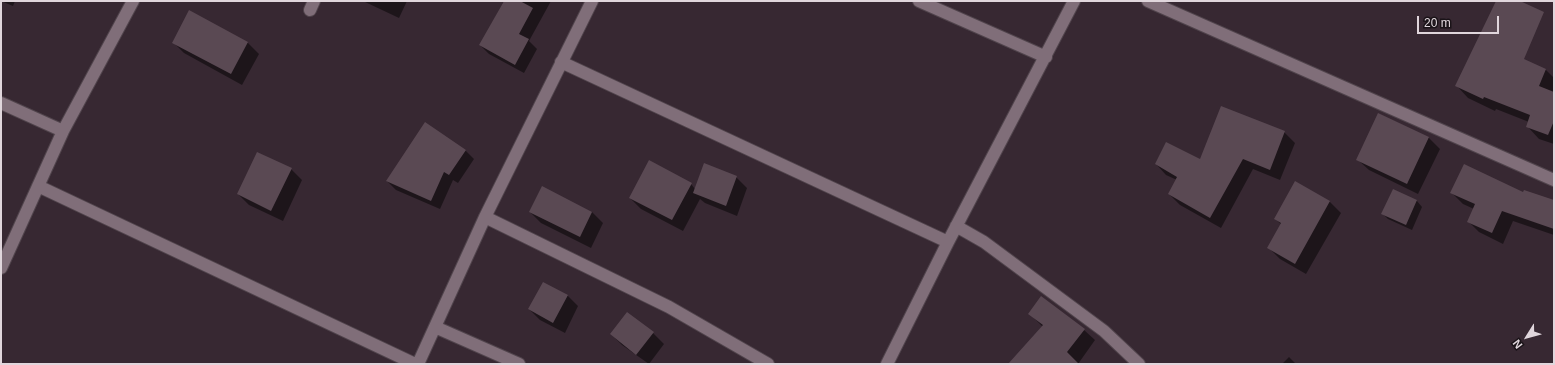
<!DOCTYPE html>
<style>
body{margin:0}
#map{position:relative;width:1555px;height:365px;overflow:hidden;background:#372832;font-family:Helvetica,sans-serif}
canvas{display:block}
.frame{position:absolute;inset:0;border:2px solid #e0d6dc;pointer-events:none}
.north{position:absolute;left:1507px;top:317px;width:40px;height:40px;-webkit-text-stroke:3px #1a1318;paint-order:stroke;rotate:233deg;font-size:11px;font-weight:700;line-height:16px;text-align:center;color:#e0d6dc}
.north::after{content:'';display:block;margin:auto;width:14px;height:18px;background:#e0d6dc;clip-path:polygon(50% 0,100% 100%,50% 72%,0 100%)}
.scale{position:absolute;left:1417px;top:16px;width:82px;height:18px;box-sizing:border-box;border:2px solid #e0d6dc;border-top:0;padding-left:5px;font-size:12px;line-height:14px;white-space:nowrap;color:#e0d6dc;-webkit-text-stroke:3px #1a1318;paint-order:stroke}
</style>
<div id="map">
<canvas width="1555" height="365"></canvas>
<div class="frame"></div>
<div class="north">N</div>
<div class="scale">20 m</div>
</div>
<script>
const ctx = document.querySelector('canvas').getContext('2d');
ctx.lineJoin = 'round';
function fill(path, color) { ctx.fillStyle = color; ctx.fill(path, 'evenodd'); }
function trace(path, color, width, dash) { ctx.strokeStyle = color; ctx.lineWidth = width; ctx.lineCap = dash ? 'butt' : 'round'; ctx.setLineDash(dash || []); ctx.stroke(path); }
const shadow = new Path2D(`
 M1 1H15L13 6Z
 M363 1H407L399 18Z
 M504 1H551L529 41 537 49 524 73 489 54 480 45Z
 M189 12 248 43 259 54 242 85 184 53 173 42Z
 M1507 53 1546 70 1554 78V144L1539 139 1527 126 1529 122 1496 109 1495 111 1468 98 1456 85Z
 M1379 114 1429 138 1440 149 1418 194 1369 170 1358 160Z
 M1284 132 1295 143 1280 180 1253 169 1221 228 1180 205 1169 194 1177 180 1166 175 1156 164 1201 160Z
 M465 150 474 159 458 183 453 180 440 209 396 190 387 181Z
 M258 153 291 169 302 180 283 221 249 205 238 194Z
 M736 177 747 188 737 216 705 203 700 199 683 231 641 209 630 198 691 184 695 189Z
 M1296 183 1330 202 1341 213 1306 274 1280 259 1269 248 1282 225 1275 219Z
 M1393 190 1417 201 1422 207 1412 230 1388 219 1382 213Z
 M1452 193 1554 201V235L1513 221 1503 244 1479 232 1468 221 1474 209 1463 204Z
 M530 212H592L603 223 591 248 541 223Z
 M567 295 578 306 565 333 540 320 529 309Z
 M1029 313 1084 330 1095 340 1078 364H1009L1043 327Z
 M653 333 664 344 649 364 622 345 611 334Z
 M1289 357 1296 364H1282Z`);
const building = new Path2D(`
 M504 1H520L533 8 519 34 529 39 515 65 479 45Z
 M1496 1H1520L1544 12 1524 59 1546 69 1539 86 1554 92V121L1548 135 1526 127 1530 115 1484 97 1483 99 1455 86Z
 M189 10 248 42 231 74 172 43Z
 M1221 106 1285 131 1270 170 1243 159 1210 218 1168 194 1177 177 1155 164 1166 142 1200 159Z
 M1378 113 1429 137 1407 184 1356 160Z
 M425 122 466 150 449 175 444 172 431 201 386 181Z
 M257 152 292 168 271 211 237 194Z
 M649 160 692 183 672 220 629 198Z
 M704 163 737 176 726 206 693 193Z
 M1464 164 1523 192 1524 190 1554 200V229L1502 211 1492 233 1467 222 1475 204 1450 193Z
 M1295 181 1330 201 1295 264 1267 248 1281 223 1274 219Z
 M542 186 592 212 580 237 529 212Z
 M1393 189 1417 200 1406 225 1381 214Z
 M543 282 568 295 553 323 528 309Z
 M1041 296 1085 329 1067 352 1079 364H1008L1043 325 1028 314Z
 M627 312 654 332 636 355 610 334Z`);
const minor = new Path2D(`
 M919 1 1046 57
 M1148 1 1554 180
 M310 10 314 1
 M561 62 948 242
 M1 103 63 131
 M38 186 415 364
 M485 217 669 307 768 364
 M956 226 984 242 1104 331 1139 364
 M1 268 63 131 133 1
 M435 327 519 364
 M418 364 485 217 592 1
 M887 364 948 242 1074 1`);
fill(shadow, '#0007');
fill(building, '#5a4953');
trace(minor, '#50444c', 14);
trace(minor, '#806e79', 12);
</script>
